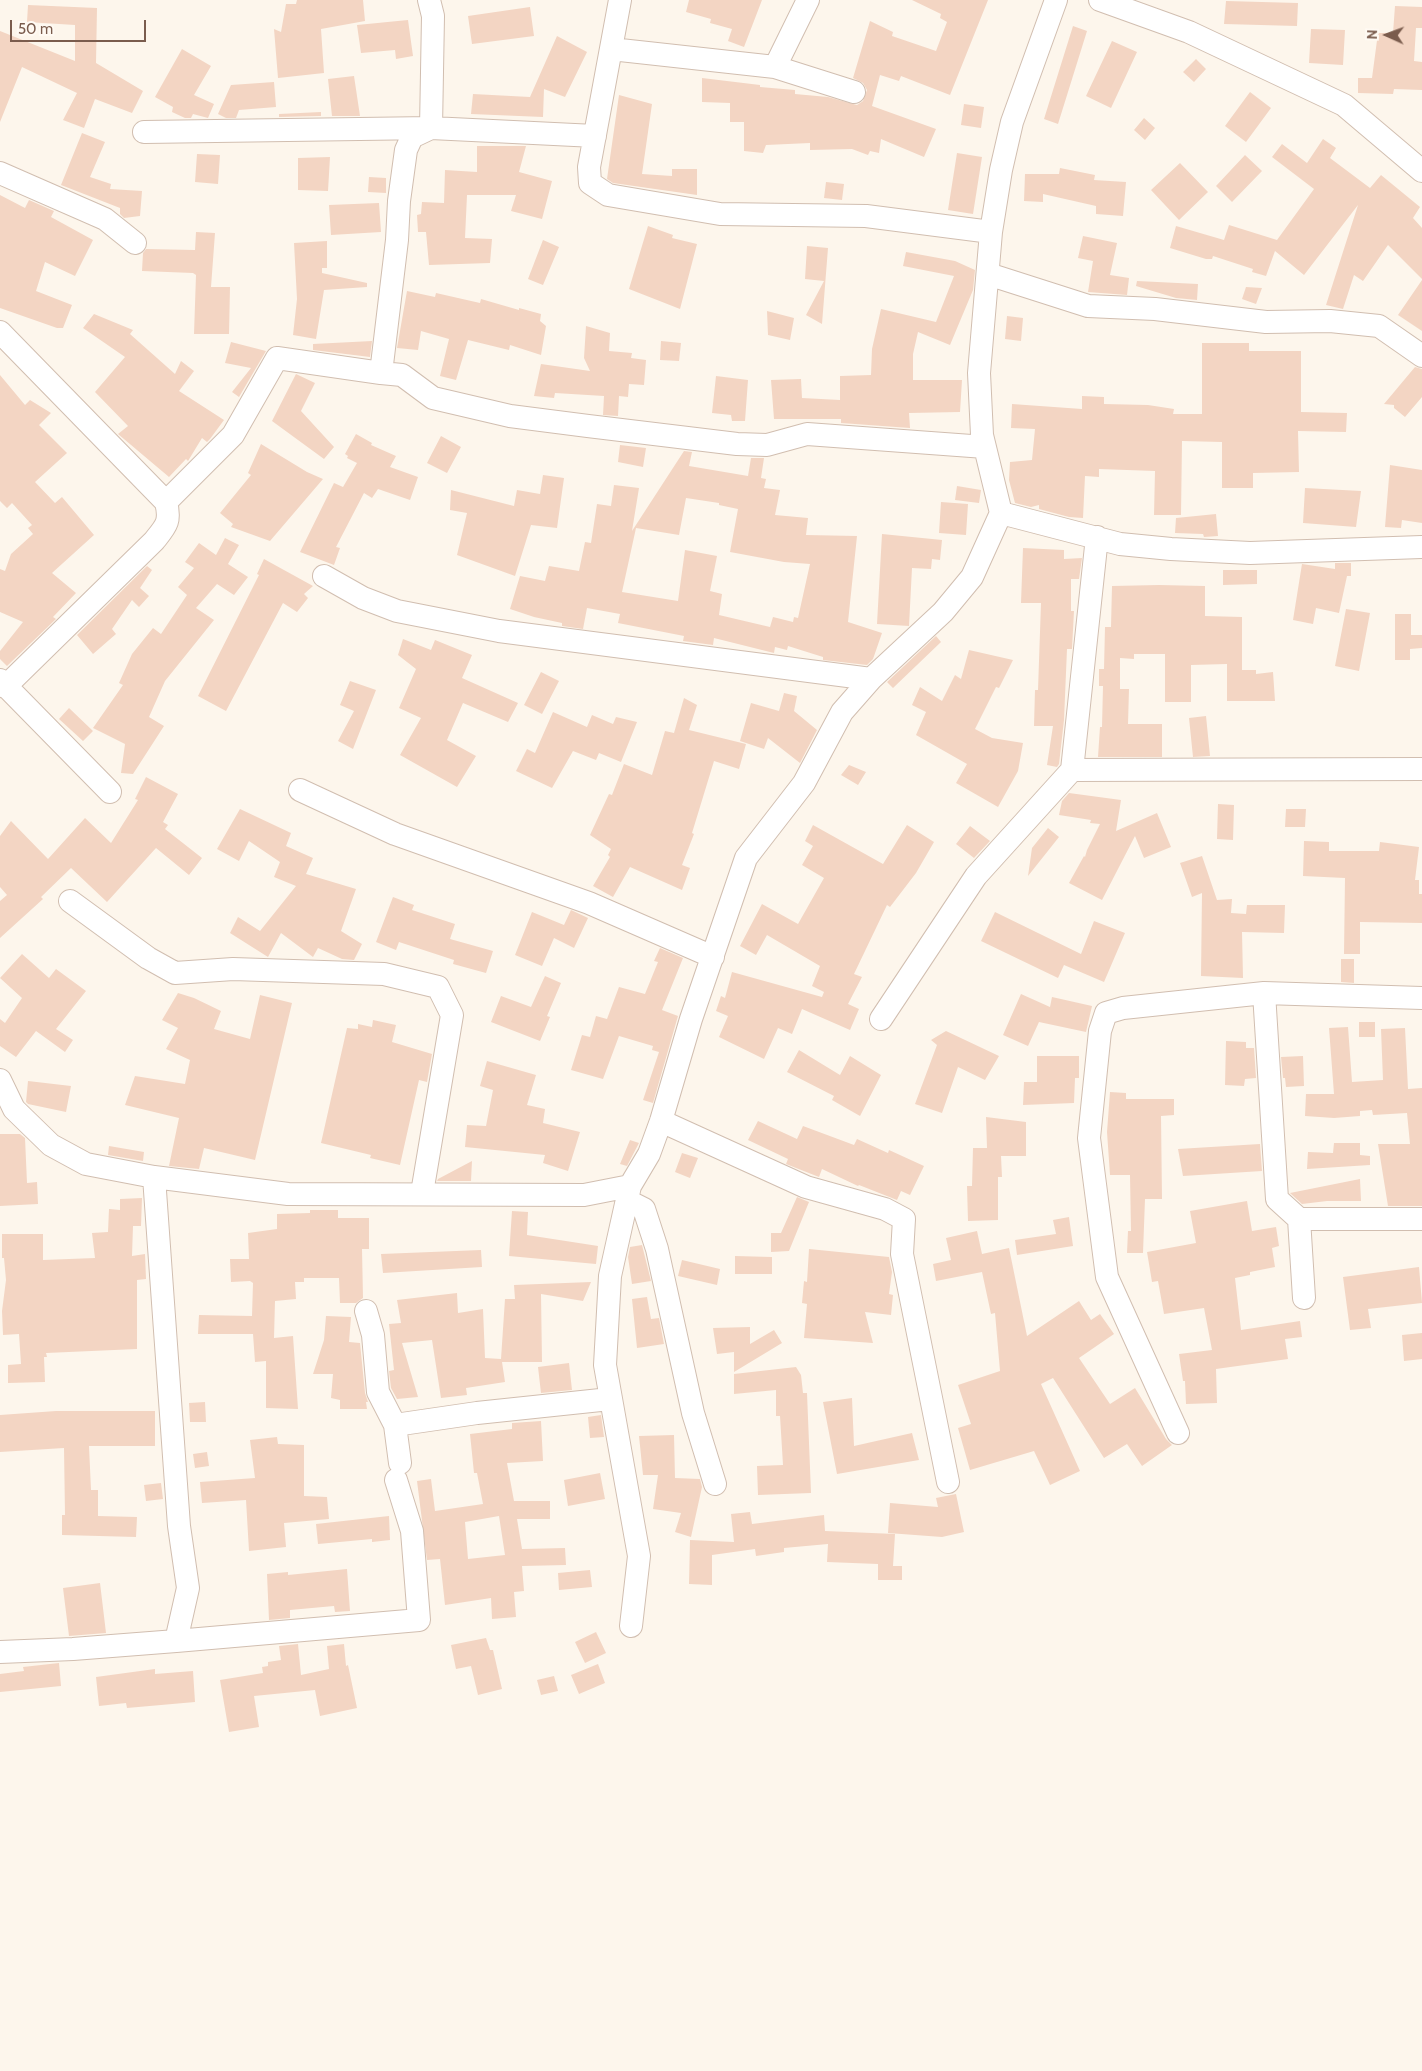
<!DOCTYPE html>
<style>
body{margin:0}
#map{position:relative;width:1422px;height:2071px;overflow:hidden;background:#fdf6ec;font-family:Cabin,sans-serif}
canvas{display:block}
.north{position:absolute;left:1362px;top:10px;width:50px;height:50px;-webkit-text-stroke:4px #fffaf3;paint-order:stroke;rotate:272deg;font-size:14px;font-weight:700;line-height:20px;text-align:center;color:#7a5c4d}
.north::after{content:'';display:block;margin:auto;width:18px;height:22px;background:#7a5c4d;clip-path:polygon(50% 0,100% 100%,50% 72%,0 100%)}
.scale{position:absolute;left:10px;top:20px;width:136px;height:22px;box-sizing:border-box;border:2px solid #7a5c4d;border-top:0;padding-left:6px;font-size:15px;line-height:18px;white-space:nowrap;color:#7a5c4d;-webkit-text-stroke:4px #fffaf3;paint-order:stroke}
</style>
<div id="map">
<canvas width="1422" height="2071"></canvas>
<div class="north">N</div>
<div class="scale">50 m</div>
</div>
<script>
const ctx = document.querySelector('canvas').getContext('2d');
ctx.lineJoin = 'round';
function fill(path, color) { ctx.fillStyle = color; ctx.fill(path, 'evenodd'); }
function trace(path, color, width, dash) { ctx.strokeStyle = color; ctx.lineWidth = width; ctx.lineCap = dash ? 'butt' : 'round'; ctx.setLineDash(dash || []); ctx.stroke(path); }
const building = new Path2D(`
 M297 0H363L365 21 321 29 324 73 278 78 274 29 281 32 286 4H296Z
 M689 0H762L744 47 728 41 732 29 710 23 711 19 686 12Z
 M912 0H988L950 95 901 76 899 81 880 75 872 106 936 129 924 157 881 139 879 153 870 151 868 155 852 149 810 150V143L766 145 763 153 744 151V122H730V103L702 102V78L760 85V87L795 90V94L828 97 857 105 863 101 867 90 863 83 853 78 870 21 893 32 892 36 936 51 947 22 940 18 941 14Z
 M1226 1 1298 3 1297 26 1224 24Z
 M28 5 97 8 96 63 143 91 132 113 95 99 84 128 63 120 77 93 22 67 0 122V31L75 61V25L27 22Z
 M1395 6 1422 7V28H1416L1414 61 1422 62V90L1394 89 1393 94 1358 93V78H1372L1378 33H1393Z
 M530 7 534 36 472 44 468 16Z
 M408 20 413 56 396 59 395 50 361 53 357 25Z
 M1073 26 1087 31 1058 124 1044 119Z
 M1311 29 1345 30 1343 65 1309 63Z
 M557 36 587 52 565 97 544 89 543 117 471 114 473 94 530 97Z
 M1112 41 1137 52 1111 108 1086 96Z
 M182 49 211 66 194 95 214 104 208 118 193 114 191 118H185L172 112 173 107 155 97Z
 M1196 59 1206 69 1194 82 1183 72Z
 M354 76 360 116H332L328 79Z
 M274 82 276 107 239 110 236 118H226L218 114 231 85Z
 M1250 92 1271 108 1246 142 1225 126Z
 M619 95 652 104 642 174 672 176V169H697V195L613 183 607 179Z
 M964 104 984 107 981 128 961 125Z
 M321 112V116L279 117V114Z
 M1144 118 1155 128 1145 140 1134 130Z
 M82 133 105 142 90 177 111 184 110 189 142 191 140 216 124 218 120 214V208L61 185Z
 M1323 139 1336 148 1330 158 1370 188 1381 175 1420 207 1413 218 1422 228V279L1388 245 1363 281 1354 275 1343 309 1326 305 1358 205 1304 275 1275 251 1266 276 1252 272 1253 269 1213 256 1212 259H1206L1170 248 1176 226 1224 240 1229 225 1277 240 1314 189 1272 157 1282 144 1307 163Z
 M477 146H526L519 172 552 181 542 219 511 211 516 195H467L465 238 492 239 490 263 429 265 426 232H418L417 215 421 214 422 202 444 203 445 170 477 172Z
 M957 153 982 157 973 214 948 210Z
 M197 154 220 155 218 184 195 182Z
 M1245 155 1262 171 1232 202 1216 186Z
 M330 157 328 191 298 190V158Z
 M1180 163 1208 192 1179 220 1151 190Z
 M1060 168 1095 175 1094 180 1126 182 1123 216 1096 214V206L1043 194V202L1024 201 1025 174H1059Z
 M369 177 386 178V193L368 192Z
 M826 182 844 184 842 200 824 198Z
 M0 195 25 208 29 200 54 211 51 217 93 240 75 276 45 262 36 291 72 305 63 328H57L0 308Z
 M379 203 381 232 331 235 329 205Z
 M648 226 673 235 672 238 697 244 680 309 629 289Z
 M196 232 215 233 211 287H230L229 334H194L196 275 193 273 142 271 143 253 146 249 195 250Z
 M1083 236 1117 243 1110 275 1129 278 1127 295 1088 292 1093 261 1078 258Z
 M543 240 559 247 543 285 528 279Z
 M327 241V268H322V273L367 283V287L324 290 316 339 293 335 297 299 294 243Z
 M807 246 828 248 822 324 806 315 824 281 805 279Z
 M906 252 955 261 975 270 973 290 950 345 918 332 913 354V380H962L960 412 909 413 910 428 841 423V419H774L771 380 801 379 802 398 840 400V376L871 375 872 349 881 309 936 322 954 276 903 266Z
 M1422 280V331L1398 315Z
 M1137 281 1198 284 1197 300 1176 298 1136 286Z
 M1246 287 1262 288 1256 304 1242 299Z
 M407 291 435 297 436 293 480 303 481 299 519 310V308L541 314 540 321 546 326 541 355 510 345 509 350 468 340 456 380 440 376 449 339 421 331 418 350 397 348Z
 M767 311 794 318 790 340 768 335Z
 M94 314 133 330 130 334 175 374 181 361 194 371 179 391 224 420 210 439 207 442 202 438 188 461 186 459 169 477 118 434 128 426 95 392 125 357 83 328Z
 M1007 316 1023 318 1021 341 1005 339Z
 M586 326 610 333 609 351 632 353 631 358 646 360 644 385 629 384 628 397 619 396 618 416 603 415 604 396 555 393 554 398 534 396 541 364 590 371 584 358Z
 M372 341 370 357 313 350V344Z
 M661 341 681 343 679 361 660 360Z
 M231 342 266 351 239 397 232 392 251 368 225 363Z
 M1202 343H1249V351H1301V412L1347 413 1346 432 1298 431 1299 472 1253 473V488H1222V442L1182 441 1181 515H1154L1155 471 1099 469V477L1085 476 1083 518 1069 517 1039 509V505L1031 507 1015 503 1009 480 1010 462 1032 460 1035 429 1011 428 1012 404 1082 409V396L1104 397V404L1148 405 1174 409 1173 414H1202Z
 M1415 367 1422 369V397L1405 417 1394 408V405L1384 404Z
 M296 374 315 383 301 411 334 447 324 459 272 421Z
 M0 375 25 405 30 400 51 413 39 425 67 453 35 482 55 503 62 497 94 535 52 573 76 593 53 617 56 619 7 666 0 659V651L23 622 0 612V569L5 571 11 554 33 534 28 528 32 525 12 503 7 508 0 501Z
 M716 376 748 380 745 421H732L731 415 712 413Z
 M356 434 372 443 371 445 396 456 390 467 418 477 410 500 378 489 372 498 364 493 336 547 340 548 334 565 300 552 334 483 343 487 357 463 347 458 348 456 345 454Z
 M441 436 461 447 447 473 427 463Z
 M261 444 307 472 323 479 270 541 231 527 233 524 220 513 251 475 248 473Z
 M620 445 646 448 643 467 618 462Z
 M684 451 692 452 689 466 748 476 751 458H764L761 478 766 479 764 488 780 490 775 515 808 518 806 535 857 536 848 622 882 633 873 659 867 665 823 660V657L788 646 787 650 775 647 774 653 714 638 713 645 683 641 684 636 618 623 620 614 587 608 583 629 562 626V623L534 617 510 609 520 576 545 581 549 566 579 571 585 542 591 543 597 504 611 506 614 485 639 488 632 531ZM686 498 719 503V505L738 509 730 552 784 562 810 564 798 618 794 617 793 622 773 617 770 627 719 615 722 594 710 591 717 556 685 550 678 601 622 592 636 528 679 535Z
 M1390 465 1422 470V523L1402 520 1401 528 1385 527Z
 M543 475 564 478 557 528 531 525 515 576 457 555 467 513 450 510 451 490 514 506 517 490 540 494Z
 M957 486 981 490 979 503 955 500Z
 M1305 488 1361 491 1356 527 1303 523Z
 M941 502 968 504 966 535 939 533Z
 M1216 514 1218 536 1204 537 1203 534 1175 533 1176 518Z
 M882 534 942 540 940 560 932 559 931 569 912 568 909 626 877 624Z
 M225 538 239 545 228 564 248 577 234 595 217 584 196 608 214 620 165 681 149 717 164 726 133 774 121 773 125 744 93 728 123 685 119 683 132 654 153 628 161 634 187 595 178 587 194 568 185 562 199 543 216 555Z
 M1023 548 1064 550V559L1082 558 1079 579H1071V611H1074L1072 649H1067L1064 720 1059 764 1057 767 1047 765 1053 726H1034L1035 690H1038L1041 603H1021Z
 M264 559 313 586 304 594 308 598 297 612 283 603 226 711 198 696 259 575 257 574Z
 M1335 563H1351V576H1347L1339 613 1316 608 1313 624 1293 620 1302 564 1335 569Z
 M147 566 152 570 140 588 149 596 139 607 132 600 112 629 116 634 93 654 77 635Z
 M1223 570H1257V584L1223 585Z
 M1159 585 1205 586V616L1242 617V670H1256V674L1273 672 1275 701H1227V664L1191 665V702H1165V654H1134V659L1120 658V689H1129L1128 724H1162V757H1098L1100 727H1102L1103 686H1099V669H1104L1105 627H1111L1112 586Z
 M1346 609 1370 613 1359 671 1335 666Z
 M1395 614H1411V635H1422V648L1410 649V660H1395Z
 M936 636 941 642 893 688 887 682Z
 M403 639 431 650 435 640 472 655 462 678 518 703 508 722 463 703 447 740 476 756 457 787 400 755 421 718 399 708 416 669 398 655Z
 M969 650 1013 660 999 688 996 687 975 729 992 738 1023 743 1018 771 998 807 956 783 967 764 916 735 926 712 912 705 920 687 942 701 955 675 961 679Z
 M541 672 559 681 542 714 524 705Z
 M350 681 376 690 353 749 338 741 354 711 340 705Z
 M784 693 797 696 794 711 817 730 800 763 768 738 764 749 740 741 751 703 779 711Z
 M684 698 697 705 689 730 746 744 739 769 714 761 692 833 694 834 682 865 690 868 682 890 630 867 613 897 593 886 610 857 608 855 611 849 590 835 609 794 612 795 624 764 652 775 665 731 674 733Z
 M69 708 93 731 83 741 59 719Z
 M553 712 587 727 592 715 613 724 616 717 637 722 621 762 599 753 596 760 573 751 552 788 516 771 527 749 535 753Z
 M1206 716 1210 756 1193 757 1189 718Z
 M849 765 866 772 858 785 841 775Z
 M146 777 178 794 163 822 168 825 165 829 202 858 189 875 156 848 107 902 71 868 41 897 43 899 0 938V901L7 895 0 887V836L11 821 48 859 85 818 111 843 138 800 135 799Z
 M1069 793 1121 800 1116 831 1157 813 1171 847 1144 858 1135 836 1102 900 1069 883 1084 856 1085 857 1087 850 1100 824 1090 823 1091 820 1059 815 1062 801Z
 M1218 804 1234 805 1233 840 1217 839Z
 M240 809 291 833 286 846 313 858 306 874 356 889 341 931 362 944 354 960 342 959 318 948 313 957 281 933 268 957 230 933 238 917 260 931 296 886 274 877 280 862 249 841 239 861 217 849Z
 M1286 809H1306L1305 827H1285Z
 M813 825 883 864 907 825 934 842 916 873 890 907 887 905 854 974 862 977 848 1004 859 1009 850 1030 802 1009 792 1034 778 1028 764 1059 719 1037 728 1016 716 1011 721 996 725 998 732 972 822 997 824 992 812 986 820 966 767 935 756 955 740 946 762 904 798 924 824 878 802 865 813 846 805 841Z
 M970 826 990 841 974 858 956 844Z
 M1048 828 1059 837 1028 876 1032 848Z
 M1304 841 1329 842V851H1379L1380 842 1419 847 1415 880H1419V894H1422V923L1360 922V954H1344L1345 878 1303 876Z
 M1202 856 1217 900 1232 899 1231 913 1246 914 1247 905H1285L1284 933 1242 932 1243 978 1201 976 1202 893 1192 897 1180 863Z
 M393 897 414 905 412 910 455 924 450 939 493 951 486 973 453 964 454 960 399 942 396 950 376 942Z
 M571 910 588 918 574 948 554 938 542 966 515 955 532 912 564 925Z
 M995 912 1081 954 1094 921 1125 933 1104 982 1064 965 1058 978 981 941Z
 M660 948 683 958 662 1010 678 1016 653 1103 643 1100 659 1052 652 1050 653 1046 619 1036 603 1079 571 1070 582 1035 590 1037 596 1016 607 1019 619 987 645 994 658 962 654 961Z
 M22 954 49 978 56 969 86 991 56 1029 73 1040 65 1052 36 1031 16 1057 0 1046V1019L5 1023 22 998 0 978Z
 M1341 959H1354V983L1341 982Z
 M545 976 561 983 547 1016 550 1017 540 1041 491 1022 501 996 531 1007Z
 M178 993 194 998 221 1011 214 1029 250 1039 260 995 292 1003 255 1160 204 1148 199 1169 169 1166 179 1118 125 1105 135 1076 185 1084 190 1060 166 1049 178 1028 162 1020Z
 M1021 994 1050 1007 1052 997 1092 1006 1086 1032 1039 1022 1028 1046 1003 1035Z
 M373 1020 396 1025 392 1042 432 1054 427 1082 419 1080 400 1165 370 1158 371 1155 321 1143 347 1028 358 1029V1024L372 1027Z
 M1359 1022H1375V1037H1359Z
 M1348 1027 1352 1082 1383 1080 1381 1029 1405 1028 1408 1089 1422 1088V1206H1388L1378 1144H1410L1407 1113 1373 1115 1372 1110 1360 1111V1116L1334 1118 1305 1116 1306 1094H1334L1329 1028Z
 M946 1031 999 1056 985 1080 958 1067 942 1113 915 1104 937 1045 931 1040Z
 M1226 1041 1246 1042V1048H1254L1256 1078 1245 1079 1244 1086 1225 1085Z
 M799 1050 840 1075 850 1056 881 1075 860 1116 832 1100 834 1096 787 1072Z
 M1037 1056H1079V1078H1075L1074 1103 1023 1105 1024 1082H1037Z
 M1303 1056 1304 1086 1286 1087 1285 1078H1283L1281 1057Z
 M487 1061 536 1075 527 1105 545 1109 543 1123 580 1132 568 1171 543 1163 545 1155 465 1147 467 1125 486 1126 493 1090 480 1086Z
 M28 1081 71 1086 66 1112 28 1104 26 1102Z
 M1110 1092 1126 1093V1099H1174V1115L1161 1116 1162 1199H1145L1143 1253H1127L1128 1231H1131L1130 1175H1110L1107 1132Z
 M986 1117 1026 1122V1156H1001L1002 1177H998V1220L968 1221 967 1186H972L973 1148H987Z
 M758 1121 797 1139 803 1126 854 1145 857 1139 888 1153 889 1150 924 1166 910 1195 901 1191 897 1200 859 1185 858 1186 822 1169 819 1177 786 1164 788 1159 748 1140Z
 M0 1134H20L25 1138 27 1183 37 1182 38 1204 0 1206Z
 M630 1140 639 1143 627 1166 620 1164Z
 M1334 1143H1360V1155L1370 1156V1165L1307 1169 1308 1152 1333 1153Z
 M1260 1144 1262 1171 1183 1176 1178 1149Z
 M109 1146 144 1152 143 1161 108 1155Z
 M682 1153 698 1158 690 1178 675 1172Z
 M472 1161 471 1181H437L438 1179Z
 M1360 1179 1361 1201H1327L1302 1204 1290 1193Z
 M797 1197 809 1202 789 1251 771 1252V1233H781Z
 M142 1198 141 1226H133L132 1256 145 1254 146 1279 137 1280V1349L46 1353 47 1357H44L45 1382 8 1383V1365L21 1364 19 1334 3 1335 2 1311 6 1280 4 1258H2V1234H43V1260L95 1258 92 1233 108 1232 109 1209 120 1210V1199Z
 M1247 1201 1252 1231 1276 1227 1279 1246 1272 1248 1275 1267 1250 1272V1275L1235 1278 1241 1330 1300 1321 1302 1337 1285 1339 1288 1359 1216 1369 1217 1403 1186 1404 1185 1381H1183L1179 1354 1212 1350 1204 1308 1164 1314 1158 1281 1152 1282 1147 1252 1196 1243 1190 1211Z
 M310 1210H338V1218H369V1249H362L363 1298 356 1303H340L339 1278H304V1282H295L296 1299 275 1301 274 1338 293 1336 298 1409 266 1408V1361L255 1362 253 1334H198L199 1315 252 1316 253 1283 250 1281 231 1282 230 1259H249L248 1233 277 1229V1214L310 1213Z
 M512 1211 528 1212 527 1235 598 1246 596 1264 509 1256Z
 M1069 1217 1073 1246 1017 1255 1015 1240 1056 1234 1053 1220Z
 M977 1231 982 1254 1009 1248 1027 1336 1079 1301 1091 1320 1100 1314 1114 1334 1079 1358 1110 1404 1135 1388 1166 1439 1172 1445 1142 1466 1127 1444 1104 1458 1053 1378 1041 1384 1080 1471 1050 1485 1034 1451 970 1470 958 1428 971 1424 958 1385 1000 1371 995 1313 991 1314 982 1272 936 1281 933 1264 951 1260 946 1238Z
 M642 1245 651 1281 632 1284 628 1257 630 1247Z
 M809 1249 889 1257 892 1272 889 1294 893 1295 891 1315 865 1312 873 1343 804 1338 807 1304 802 1303 804 1281 807 1282Z
 M481 1250 482 1267 383 1273 381 1254Z
 M735 1256 772 1257V1274H735Z
 M682 1260 720 1269 717 1285 678 1276Z
 M1419 1267 1422 1303 1368 1309 1371 1328 1350 1330 1343 1277Z
 M591 1282 583 1301 541 1294 542 1362H502L505 1382 466 1388 467 1395 441 1398 432 1340 402 1343 418 1397 397 1399 391 1388 389 1371 394 1370 389 1324 401 1323 397 1300 457 1293 458 1313 483 1309 485 1358 501 1359 505 1299H515L514 1285Z
 M647 1297 651 1319 659 1318 664 1344 637 1348 632 1299Z
 M326 1316 351 1317 349 1342 360 1343 365 1393 368 1402H366L367 1409H340V1400L331 1398 333 1374H313L324 1340Z
 M750 1327V1344L774 1330 782 1343 734 1372V1352L717 1354 713 1328Z
 M1422 1333V1359L1404 1361 1402 1335Z
 M569 1363 572 1390 541 1393 538 1367Z
 M796 1367 801 1375 803 1393H807L811 1493 758 1495 757 1466 783 1465 780 1416H776V1390L734 1394V1374Z
 M852 1398 854 1446 912 1433 919 1460 837 1474 823 1402Z
 M205 1402 206 1422H190L189 1403Z
 M56 1411H155V1446H89L91 1490H98V1516L137 1517 136 1537 62 1535V1515H65L64 1448 0 1452V1415Z
 M601 1415 604 1437 590 1438 588 1417Z
 M541 1421 543 1461 507 1463 514 1501H550V1519H517L522 1549 565 1548 566 1565 522 1566 524 1591 514 1592 516 1617 492 1619 491 1598 445 1605 440 1559 427 1560 417 1481 431 1479 435 1511 483 1504 477 1473H474L470 1434 512 1429V1423ZM499 1516 505 1555 468 1559 465 1522Z
 M674 1435 675 1478 700 1479 702 1487 691 1537 675 1532 681 1513 653 1509 658 1475H643L639 1436Z
 M277 1437 278 1444 304 1445V1496L327 1497 329 1519 284 1523 286 1547 249 1551 246 1500 202 1503 200 1482 255 1478 250 1440Z
 M207 1452 209 1466 195 1468 193 1454Z
 M600 1473 605 1499 568 1506 564 1480Z
 M161 1483 163 1499 146 1501 144 1485Z
 M956 1494 964 1532 942 1537 888 1533 890 1503 938 1507 936 1498Z
 M750 1512 752 1524 824 1515 825 1531 895 1534 893 1566H902V1580H878V1564L827 1562 828 1544 784 1548V1552L756 1556 755 1549 712 1555V1585L689 1584 690 1540 734 1542 731 1514Z
 M389 1516 390 1540 372 1542V1539L318 1544 316 1524Z
 M347 1569 350 1611 335 1612 334 1606 290 1610V1618L269 1620 267 1574 288 1572V1575Z
 M590 1570 592 1587 559 1590 558 1573Z
 M100 1583 106 1633 69 1636 63 1588Z
 M596 1632 606 1653 585 1663 575 1642Z
 M486 1638 490 1650H493L502 1689 478 1695 471 1666 456 1669 451 1645Z
 M298 1644 301 1675 329 1669 327 1646 344 1644 346 1666 348 1665 357 1708 320 1716 315 1690 254 1696 259 1727 229 1732 220 1680 263 1673 262 1667 268 1666V1662L281 1660 279 1646Z
 M59 1663 61 1686 0 1692V1674L24 1671 23 1667Z
 M598 1664 605 1683 579 1694 571 1675Z
 M155 1669V1674L193 1671 195 1702 127 1708 126 1703 99 1706 96 1677Z
 M554 1676 558 1691 541 1695 537 1680Z`);
const minor = new Path2D(`
 M429 0 433 16 431 128 412 137 406 150 399 201 397 240 381 373 402 375 433 398 510 416 588 426 737 444 767 445 807 434 985 447
 M620 0 589 167 590 183 608 195 720 214 866 216 991 232
 M1100 0 1189 32 1344 105 1422 171
 M611 49 775 67 854 92
 M775 67 808 0
 M144 132 431 128 595 136
 M0 173 105 219 135 243
 M988 274 1088 306 1155 309 1266 322 1330 321 1379 326 1422 356
 M0 332 166 502C171 522 166 526 154 541L5 687
 M166 502 233 435 277 358 381 373
 M1001 513 1120 544 1171 549 1250 553 1422 547
 M324 576 363 598 397 611 499 631 871 679
 M0 680 110 792
 M1072 770 1422 769
 M300 790 395 834 589 903 713 957
 M70 901 148 958 175 973 233 969 384 974 438 987 452 1015 422 1193
 M1264 993 1277 1199 1299 1219
 M881 1019 976 876 1072 770 1097 537
 M0 1080 14 1109 51 1145 86 1164 154 1177 288 1194 584 1195 630 1186
 M661 1121 806 1187 885 1209 904 1219 902 1254 948 1482
 M628 1201 644 1209 657 1249 693 1413 715 1484
 M1304 1298 1299 1219H1422
 M366 1311 373 1335 378 1392 395 1425 400 1463
 M395 1425 477 1413 610 1399
 M1178 1433 1107 1277 1089 1138 1100 1031 1106 1013 1123 1008 1264 993 1422 998
 M631 1626 639 1556 605 1365 610 1276 630 1186 649 1154 661 1121 691 1019 746 858 804 783 842 712 871 679 943 612 972 577 1001 513 982 435 979 373 991 232 1001 170 1012 122 1056 0
 M176 1641 419 1620 412 1531 396 1480
 M0 1652 73 1649 176 1641 188 1588 179 1526 154 1177`);
fill(building, '#f3d5c3');
trace(minor, '#d1beb0', 24);
trace(minor, '#fff', 22);
</script>
